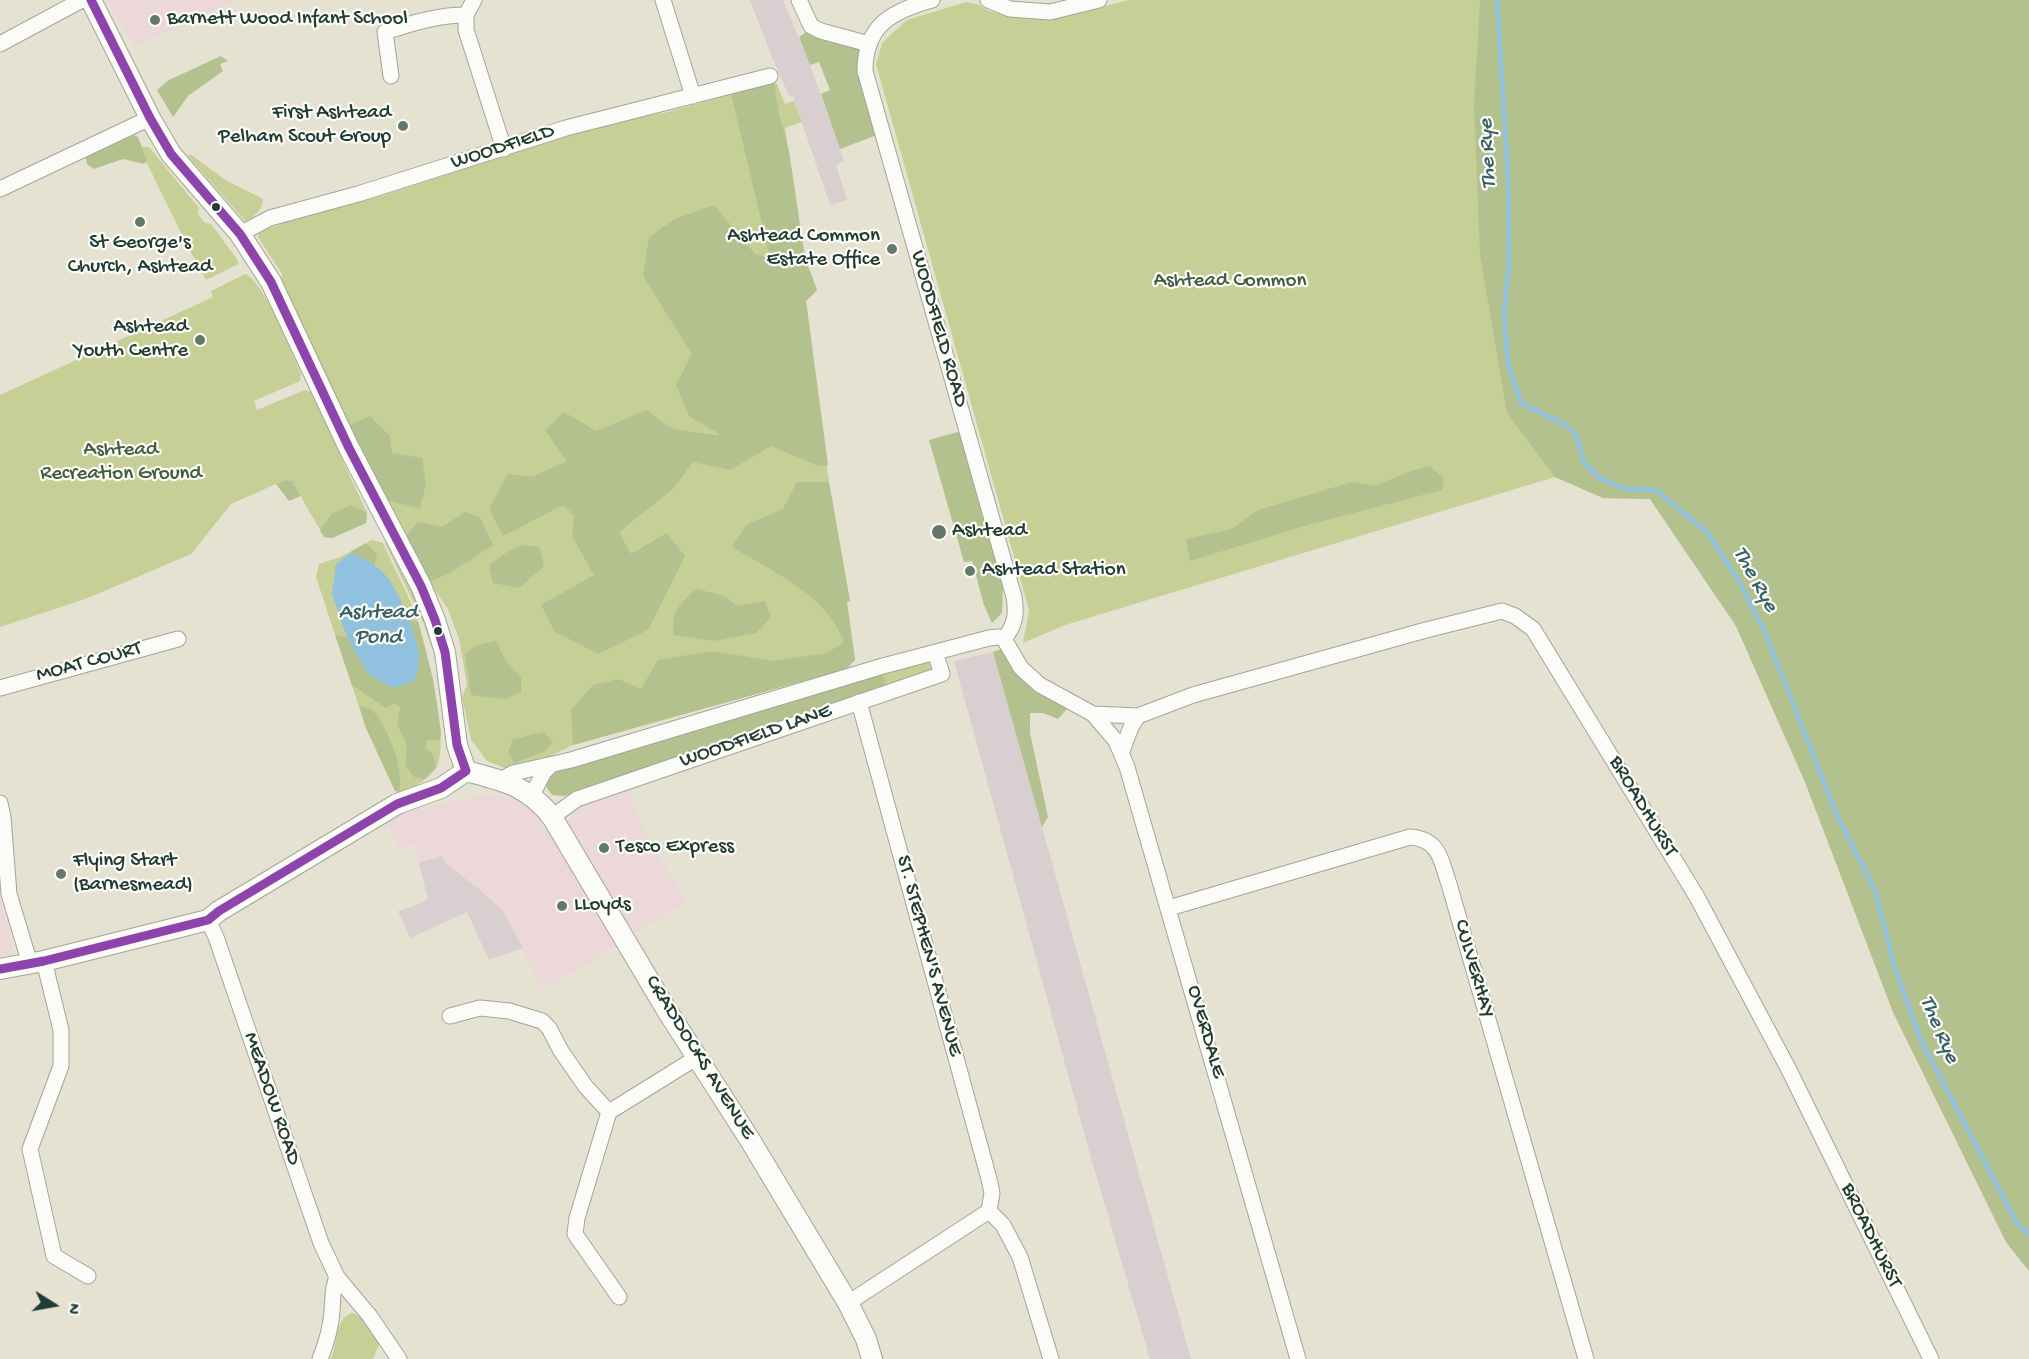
<!DOCTYPE html>
<style>
body{margin:0}
#map{position:relative;width:2029px;height:1359px;overflow:hidden;background:#e5e2d2;font-family:"Gochi Hand",sans-serif}
canvas{display:block}
.north{position:absolute;left:24px;top:1275px;width:60px;height:60px;-webkit-text-stroke:4px #fdfcf7;paint-order:stroke;rotate:101deg;font-size:16px;font-weight:700;line-height:24px;text-align:center;color:#1f3d34}
.north::after{content:'';display:block;margin:auto;width:21px;height:27px;background:#1f3d34;clip-path:polygon(50% 0,100% 100%,50% 72%,0 100%)}
</style>
<div id="map">
<canvas width="2029" height="1359"></canvas>
<div class="north">N</div>
</div>
<script>
const ctx = document.querySelector('canvas').getContext('2d');
ctx.lineJoin = 'round';
function fill(path, color) { ctx.fillStyle = color; ctx.fill(path, 'evenodd'); }
function trace(path, color, width, dash) { ctx.strokeStyle = color; ctx.lineWidth = width; ctx.lineCap = dash ? 'butt' : 'round'; ctx.setLineDash(dash || []); ctx.stroke(path); }
function label(font, color, halo, rows, align = 'center') {
  ctx.font = font + ' "Gochi Hand",sans-serif'; ctx.lineWidth = 4.5; ctx.setLineDash([]); ctx.textBaseline = 'middle'; ctx.strokeStyle = halo; ctx.fillStyle = color; for (const [text, x, y, turn = 0] of rows) {
    ctx.save(); ctx.translate(x, y); ctx.rotate((+turn || 0) * Math.PI / 180); ctx.textAlign = isNaN(turn) ? turn : align; if (halo) ctx.strokeText(text, 0, 0); ctx.fillText(text, 0, 0); ctx.restore();
  }
}
const built = new Path2D(`
 M106 0H235L135 47Z
 M628 787 639 821 655 850 688 903 635 932 628 921 621 919 564 824 575 812 580 803Z
 M493 794 513 798 527 804 541 816 618 947 613 948 566 977 542 989 503 911 446 864 442 856 419 863 416 844 400 849 386 821 413 809Z
 M0 897 12 946V975L0 978Z`);
const industrial = new Path2D(`
 M750 0H783L810 65 840 149 844 161 836 165 847 200 830 205 793 96H789L771 55Z
 M993 652 1191 1359H1150L1090 1154 954 661Z
 M442 856 446 864 479 889 503 911 523 948 489 960 467 912 410 938 398 911 414 906 428 899 419 863Z`);
const green = new Path2D(`
 M1129 0H2029V1271L2006 1242 1893 1012 1805 782 1736 626 1650 499 1603 498 1555 477 1065 625 1023 643 1029 610 876 64 882 43 907 20 966 2 979 5 989 11 1017 17 1066 16Z
 M774 82 777 84 785 104 794 101 802 122 785 128 805 258 817 290 806 301 829 482 850 601 847 602 855 660 846 669 573 745 530 766 510 770 487 761 471 740 462 697 467 685 459 639 448 609 429 582 391 513 282 289V274L258 237 260 232 296 218 381 196 588 128 668 112Z
 M141 147H149L199 208 198 214 205 223 211 224 237 259 238 264 206 280 185 241 143 155Z
 M190 154 227 181 263 199C262 211 255 215 246 222L188 156Z
 M245 274C262 278 292 354 301 373L300 381 254 401 257 410 305 390 311 392 367 513 366 523 332 538 324 537 292 481 285 480 231 504 191 554 88 598 0 627V395L213 297 211 291Z
 M372 540 383 543C394 569 411 598 419 624 427 652 451 744 436 768 428 780 414 787 403 793L395 791 366 728 316 577 319 564 340 557Z
 M389 542 410 581 437 650 433 651 423 622 385 543Z
 M924 660 929 662 931 668 928 673 884 687 880 673Z
 M352 1313 361 1317 380 1342 373 1359H331C338 1343 334 1319 352 1313Z`);
const forest = new Path2D(`
 M1480 0H2029V1271L2006 1242 1893 1012 1805 782 1736 626 1650 499 1603 498 1555 477 1507 413 1480 255 1474 104Z
 M810 29 857 45 863 57 877 135 840 149 821 94 830 90 819 62 810 65 799 37Z
 M221 56 228 61 220 64 223 71 188 96 173 117 157 90 169 80Z
 M774 82 779 114 789 151 805 258 817 290 806 301 828 465 819 466 771 446 730 470 693 462 674 488 619 532 631 554 667 533 685 556 648 630 598 654 554 631 541 605 594 575 572 536 574 515 563 505 503 536 489 509 508 474 532 477 567 461 545 430 564 412 596 431 647 410C655 416 663 424 672 428 676 430 716 436 721 435L689 416 676 385 692 354 643 276 649 237 675 219 714 205 755 254 770 258 731 93Z
 M131 134 138 137 147 161 144 164 123 159 94 169 87 164 85 154Z
 M370 416 390 436 392 453 422 458 426 483 420 508 385 500 348 426Z
 M961 431 1003 586 1002 613 992 623 984 605 972 561 964 562 929 440Z
 M1430 466 1444 479 1442 490 1311 524 1190 561 1186 539 1232 529 1258 510 1352 482 1375 486 1414 470Z
 M285 480 292 481 301 496 289 501 276 484Z
 M797 482H829L850 601 847 602 855 660 846 669 573 745 571 710 593 685 618 679 641 689 658 660 712 651 773 661 827 653 844 642C827 594 773 572 732 547L746 525 783 509Z
 M351 505 367 513 366 523 332 538 324 537 320 530 332 514Z
 M465 512 480 517 493 545 448 574 429 582 405 537 418 522 442 527Z
 M366 543 377 554 374 566 366 560 351 553 352 551Z
 M521 545 539 547 544 566 519 588 493 583 489 565 507 552Z
 M697 589 724 596 737 606 765 601 771 617 756 633 713 641 674 635C670 613 681 601 697 589Z
 M409 620 418 622 433 679 441 732 440 740H427L425 749 433 754 436 768 424 779 414 777 405 765 407 745 397 725 400 707 395 703 386 708 352 685 335 635 347 637 368 674 414 632Z
 M496 641 506 662 521 677V692L504 699 471 695 465 654 477 645Z
 M1004 648C1014 679 1041 693 1067 709L1058 719 1043 713H1030V733L1048 817 1042 827 993 652Z
 M880 673 885 679 884 687 564 796 552 795 545 785 551 774 570 766Z
 M359 705C363 707 368 707 372 710 388 726 405 771 399 792L395 791 366 728Z
 M544 732 553 742 545 751 514 763 508 752 513 739Z`);
const water = new Path2D(`
 M351 553C363 558 378 565 386 576 399 591 421 642 419 662 419 668 416 675 415 681L393 688 368 674 347 637 332 594 336 564Z`);
const stream = new Path2D(`
 M1497 0 1508 176 1509 262 1504 316 1508 363 1521 403 1564 424 1576 434 1584 463 1601 479 1626 489 1656 490 1707 532 1737 578 1765 632 1835 811 1875 890 1894 965 1921 1041 2017 1223 2029 1234`);
const minor = new Path2D(`
 M474 0 466 15V30L504 149
 M663 0 693 96
 M799 0 811 26 821 31 869 44
 M932 0C892 11 865 25 865 71L1014 597C1017 615 1015 625 1004 639
 M988 0 1010 9 1050 12 1099 0
 M0 44 82 0
 M391 76 385 32C412 23 438 15 466 15
 M0 189 150 118
 M240 234 270 218 358 194 566 128 770 76
 M1004 639 1021 668 1040 685 1093 714 1138 716 1193 695 1426 630 1502 611 1515 616 1533 629 1697 897 1789 1070 1931 1359
 M0 688 178 639
 M859 702 989 1179 992 1193 989 1211 1003 1225 1020 1257 1051 1359
 M1093 714 1116 741 1127 767 1298 1359
 M1122 751 1131 727 1138 716
 M500 780 513 773 571 760 883 666 989 638 999 637 1004 639
 M532 795 544 772 550 766
 M0 803 3 817 9 894 30 964
 M552 817 577 799 942 674 935 652
 M1169 908 1410 837C1440 839 1441 861 1449 884L1586 1359
 M208 920 216 937 321 1243 337 1277 369 1315 399 1359
 M44 961 61 1030V1066L30 1149 54 1256 88 1276
 M450 1016 480 1008 509 1011 542 1021 549 1028 561 1051 586 1087 609 1112
 M619 1297 575 1234 577 1218 609 1112 696 1058
 M848 1303 989 1211
 M320 1359C326 1344 331 1328 332 1311 333 1299 332 1288 337 1277`);
const tertiary = new Path2D(`
 M91 0 150 118 171 154 240 234 271 282 349 448 421 586 435 620 445 652 457 745 466 771
 M466 771C503 781 527 785 552 817L666 1009 750 1140 848 1303 866 1339 872 1359
 M0 969 44 961 208 920 219 911 397 804 441 788 466 771`);
const bus1 = new Path2D(`
 M91 0 150 118 171 154 240 234 271 282 349 448 421 586 435 620 445 652 457 745 466 771
 M0 969 44 961 208 920 219 911 397 804 441 788 466 771`);
const markers = [
 [155,20,6,"#64776b"],
 [403,126,6,"#64776b"],
 [216,207,5,"#1f3d34"],
 [140,222,6,"#64776b"],
 [892,249,6,"#64776b"],
 [200,340,6,"#64776b"],
 [939,532,8,"#64776b"],
 [970,571,6,"#64776b"],
 [438,631,5,"#1f3d34"],
 [604,848,6,"#64776b"],
 [61,874,6,"#64776b"],
 [562,906,6,"#64776b"]
];
const poiNames = [
 ["Barnett Wood Infant School",167,20],
 ["First Ashtead",391,114,"right"],
 ["Pelham Scout Group",391,138,"right"],
 ["Ashtead Common",880,237,"right"],
 ["Estate Office",880,261,"right"],
 ["St George's",140,244,"center"],
 ["Church, Ashtead",140,268,"center"],
 ["Ashtead",188,328,"right"],
 ["Youth Centre",188,352,"right"],
 ["Ashtead",952,532],
 ["Ashtead Station",982,571],
 ["Tesco Express",616,848],
 ["Flying Start",73,862],
 ["(Barnesmead)",73,886],
 ["LLoyds",574,906]
];
const streetNames = [
 ["WOODFIELD",503,148,-18],
 ["WOODFIELD ROAD",938,329,74],
 ["MOAT COURT",89,663,-15],
 ["WOODFIELD LANE",756,737,-19],
 ["BROADHURST",1642,807,59],
 ["ST. STEPHEN'S AVENUE",928,956,75],
 ["CULVERHAY",1473,969,74],
 ["OVERDALE",1205,1032,74],
 ["CRADDOCKS AVENUE",699,1058,58],
 ["MEADOW ROAD",271,1099,71],
 ["BROADHURST",1870,1236,64]
];
const parkNames = [
 ["Ashtead Common",1230,282],
 ["Ashtead",121,451],
 ["Recreation Ground",121,475]
];
const waterNames = [
 ["The Rye",1489,154,-93],
 ["The Rye",1754,580,61],
 ["Ashtead",378,614],
 ["Pond",378,639],
 ["The Rye",1938,1030,67]
];
fill(built, '#edd8d9');
fill(industrial, '#d9ced0');
fill(green, '#c6cf95');
fill(forest, '#b3c18f');
fill(water, '#90c2df');
trace(stream, '#90c2df', 4.5);
trace(minor, '#a3a49a', 17);
trace(tertiary, '#a3a49a', 22);
trace(minor, '#fbfbf8', 15);
trace(tertiary, '#fbfbf8', 20);
trace(bus1, '#8e44ad', 9);
for (const [x, y, r, color] of markers) { const dot = new Path2D(); dot.arc(x, y, r, 0, 2 * Math.PI); ctx.fillStyle = color; ctx.fill(dot); trace(dot, '#fdfcf7', 2); }
label('21px', '#1f3d34', '#fdfcf7', poiNames, 'left');
label('21px', '#1f3d34', '#fdfcf7', streetNames);
label('21px', '#425e40', '#fdfcf7', parkNames);
label('italic 22px', '#366169', '#fdfcf7', waterNames);
</script>
